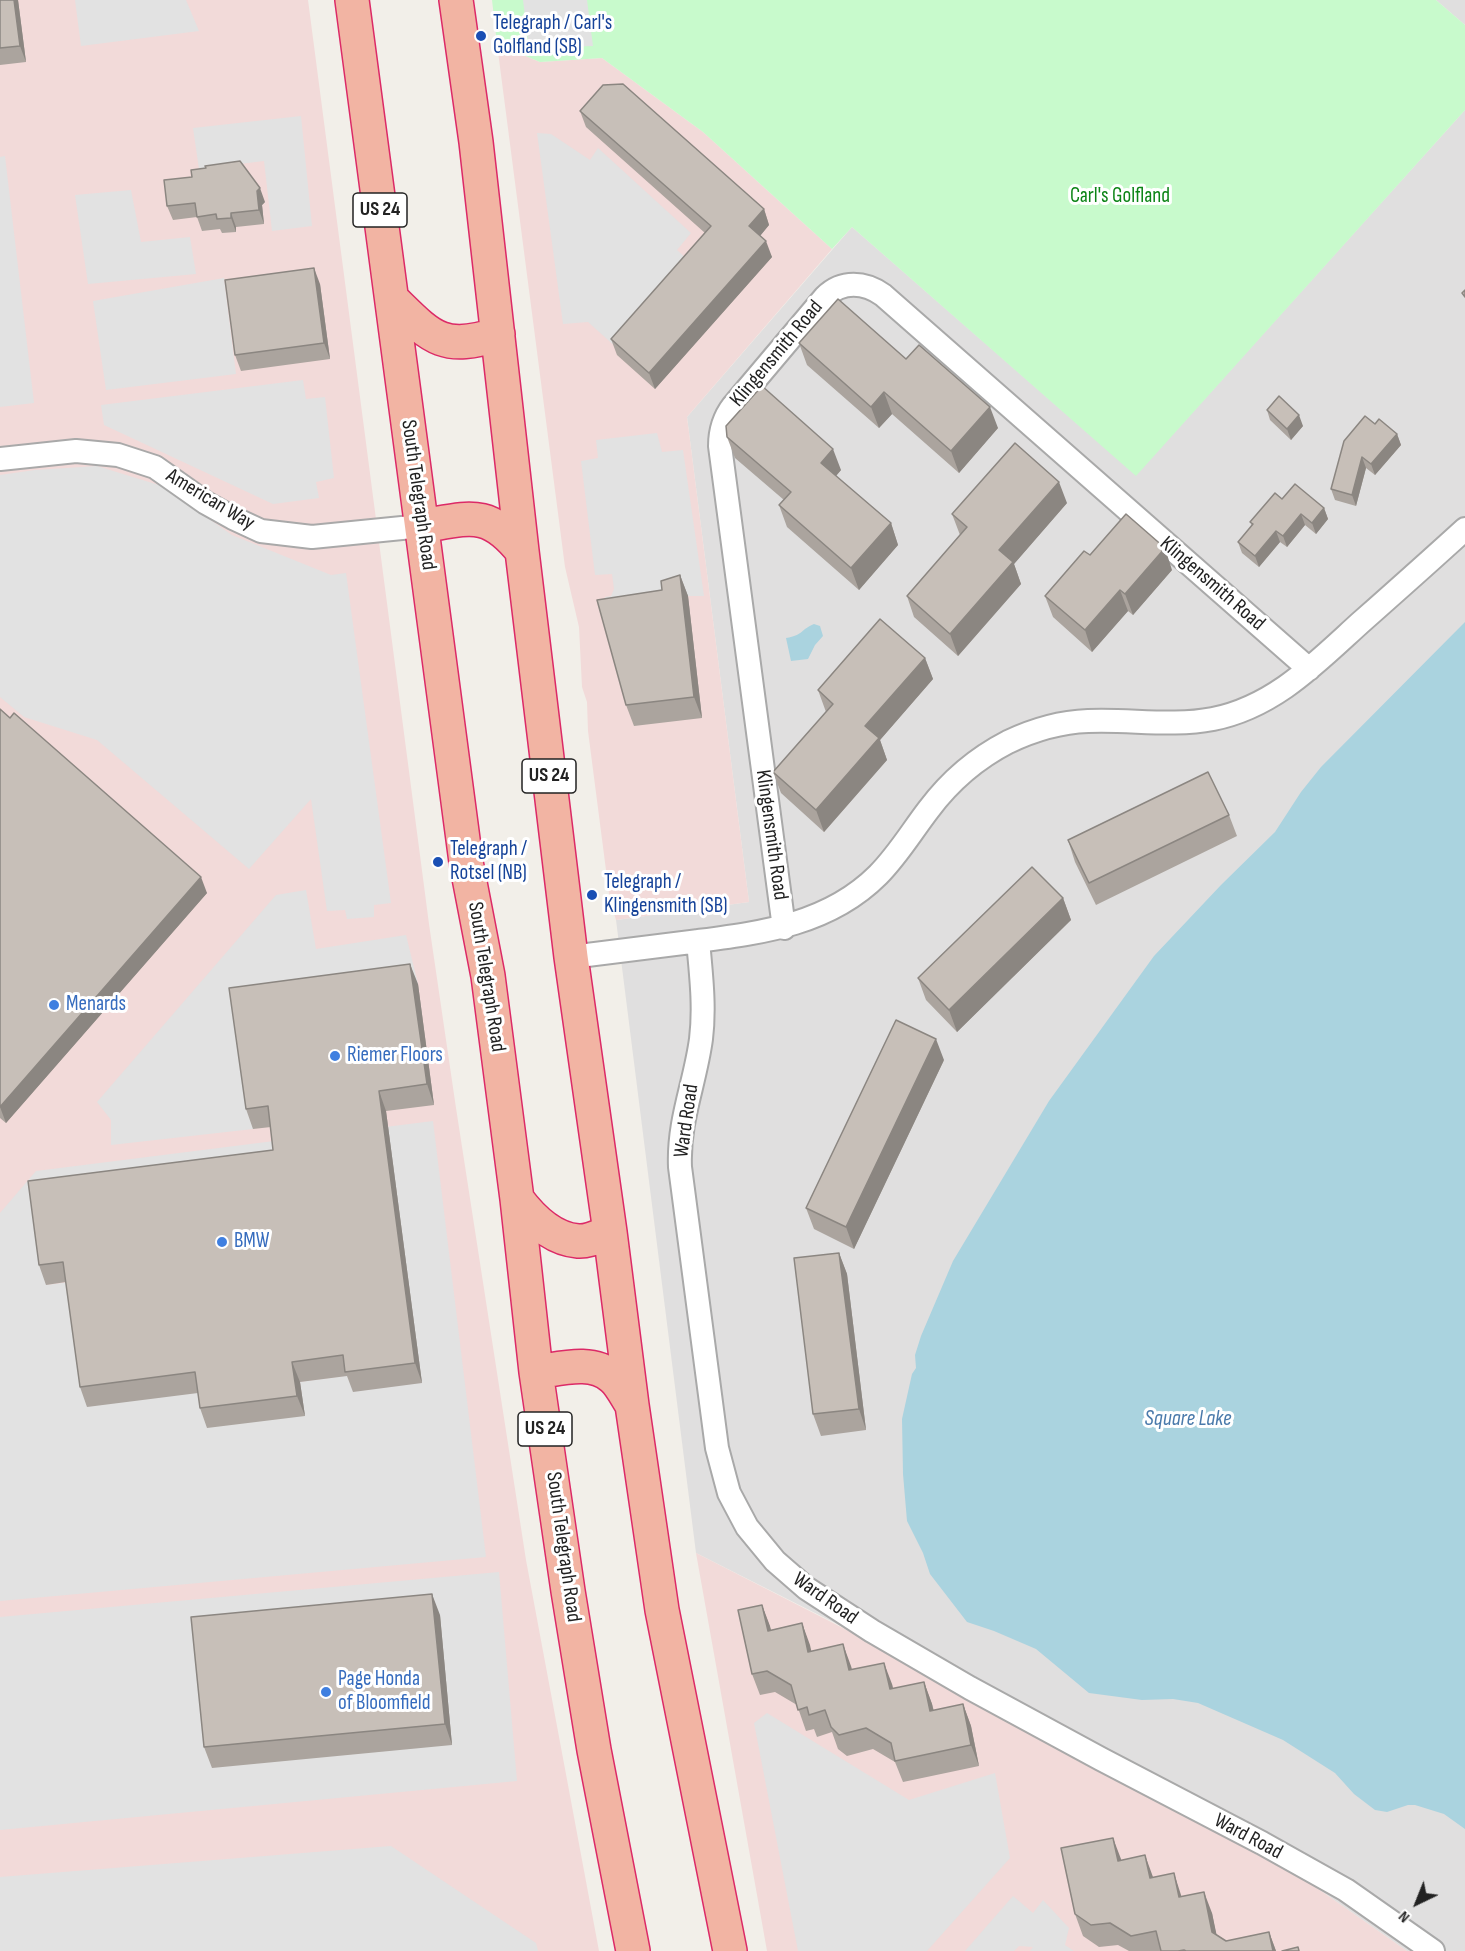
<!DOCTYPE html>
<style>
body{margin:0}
#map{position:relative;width:1465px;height:1951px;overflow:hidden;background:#f2efe9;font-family:"Sofia Sans Condensed",sans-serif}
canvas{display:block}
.north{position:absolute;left:1387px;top:1873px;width:60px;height:60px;-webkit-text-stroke:4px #fff;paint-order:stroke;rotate:223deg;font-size:16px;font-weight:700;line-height:24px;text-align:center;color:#222}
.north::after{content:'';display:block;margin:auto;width:21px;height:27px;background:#222;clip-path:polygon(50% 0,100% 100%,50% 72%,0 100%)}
</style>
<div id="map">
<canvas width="1465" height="1951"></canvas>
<div class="north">N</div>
</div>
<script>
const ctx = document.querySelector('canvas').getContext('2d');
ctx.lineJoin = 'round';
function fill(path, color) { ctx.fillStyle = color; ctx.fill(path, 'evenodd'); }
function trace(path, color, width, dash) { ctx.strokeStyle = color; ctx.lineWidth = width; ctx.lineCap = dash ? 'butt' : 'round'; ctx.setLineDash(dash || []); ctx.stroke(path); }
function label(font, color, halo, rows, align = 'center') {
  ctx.font = font + ' "Sofia Sans Condensed",sans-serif'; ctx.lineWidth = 6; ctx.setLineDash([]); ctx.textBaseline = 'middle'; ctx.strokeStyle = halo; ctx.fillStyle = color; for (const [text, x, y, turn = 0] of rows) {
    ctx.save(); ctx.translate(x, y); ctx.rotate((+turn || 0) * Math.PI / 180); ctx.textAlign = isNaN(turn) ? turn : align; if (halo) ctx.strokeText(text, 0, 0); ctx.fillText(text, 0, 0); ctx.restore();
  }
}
const residential = new Path2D(`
 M1436 0H1465V25Z
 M1465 110V1951H1407L1304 1879 835 1623 696 1553 616 920 749 902 687 417 852 227 1136 475Z`);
const commercial = new Path2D(`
 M0 0H308L429 924 456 1108 526 1560 599 1951H0Z
 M497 44 540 62 602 58 703 132 832 249 687 417 749 902 616 920 610 901 588 731 587 702 582 687 579 627 565 567Z
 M696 1553 978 1697 1304 1879 1407 1951H767Z`);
const park = new Path2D(`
 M492 0H1436L1465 25V110L1136 476 852 227 832 249 703 132 602 58 540 62 497 44Z`);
const parking = new Path2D(`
 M75 0H186L199 31 81 46Z
 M523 0H587L593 46 529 48Z
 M301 116 312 226 272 231 264 161 199 169 193 128Z
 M537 133 551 134 590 160 598 148 691 233 677 250 691 263 617 348 588 322 563 324Z
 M5 156 34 403 0 407V157Z
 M131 190 141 242 190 237 196 274 88 284 75 195Z
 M224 278 236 374 106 390 93 301Z
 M303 380 306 399 325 397 334 478 316 482 319 498 273 504 104 425 101 405Z
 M657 433 662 452 683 450 704 596H688L605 621V597L611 596 614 589 612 574 595 575 581 461 598 458 596 440Z
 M97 466 162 486 232 535 331 575 346 573 391 903 374 905V917L347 919 345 910 327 911 311 799 249 869 97 740 24 717 0 697V475L35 470Z
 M306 890 316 949 406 935 418 984 253 1129 111 1145V1120L97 1102 276 895Z
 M433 1121 486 1557 0 1601V1213L36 1171ZM389 1135 351 1375 300 1382 304 1416 202 1392 71 1282 46 1285Z
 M499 1572 517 1781 0 1830V1617Z
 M767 1713 909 1800 995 1773 1010 1858 927 1951H798L754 1723Z
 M391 1846 536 1943 538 1951H0V1877Z
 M1013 1896 1033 1913 1043 1900 1069 1928 1065 1945 1074 1951H1030L1033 1947 1019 1946 1014 1951H965Z`);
const water = new Path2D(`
 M1465 622V1829L1444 1814 1415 1805H1408L1387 1812 1375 1810 1354 1794 1335 1773 1283 1740 1198 1703 1173 1699 1142 1700 1089 1693 1036 1649 994 1631 967 1622 930 1574 923 1553 907 1521 903 1474 902 1419 912 1374 916 1368 915 1355 921 1336 953 1261 1049 1101 1154 956 1221 885 1275 832 1301 792 1321 767Z
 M814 624 820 626 823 636 815 645 808 659 791 661 786 638C804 635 801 629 814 624Z`);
const minor = new Path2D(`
 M0 459 76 451 118 455 155 467 206 503 233 518 261 531 312 537 422 526
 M784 928 720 446C720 431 723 419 733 406L825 297C842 280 865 282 883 295L1309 669
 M698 941C701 974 705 1007 701 1039 695 1084 678 1120 680 1167L717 1448 729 1493 747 1527 775 1561 806 1588 872 1631 970 1688 1101 1759 1262 1843 1346 1890 1433 1951
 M571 957C611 952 651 947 691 942 758 933 827 926 878 875 898 855 912 831 929 809 950 781 977 758 1008 742 1033 730 1061 722 1088 721 1130 719 1172 727 1213 719 1274 707 1316 663 1360 623 1395 592 1430 561 1465 529`);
const trunk = new Path2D(`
 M352 0 466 862 488 976 517 1199 536 1372 568 1591 594 1750 633 1951
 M456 0 476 142 522 551 571 957 610 1232 632 1405 662 1610 730 1951
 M392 299C430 336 442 353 498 334
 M422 526C470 518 488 509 522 551
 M517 1199C532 1219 552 1239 578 1241 588 1242 601 1235 610 1232
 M536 1372C560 1369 592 1359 612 1377 620 1383 626 1396 632 1405`);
const wall = new Path2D(`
 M0 0H18L26 62 0 65Z
 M580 111 764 209 769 225 760 236 772 257 655 389 617 355 611 339 705 233 586 127Z
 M206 168 265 202 262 205 264 224 236 227V232L222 233 220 229 202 231 197 217 173 220 167 206 192 177Z
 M320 284 330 359 241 371 235 355Z
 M799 343 906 359 998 428 959 473 892 414 879 428 807 365Z
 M1267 410 1303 426 1291 440 1270 420Z
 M1375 424 1397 434 1401 445 1375 475 1366 468 1356 506 1335 500 1331 489Z
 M727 437 841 470 836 476 891 523 898 545 859 590 787 527 779 505 784 500 735 458Z
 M1282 499 1324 508 1328 519 1316 534 1305 525 1287 547 1280 542 1259 567 1242 553 1238 542 1252 526 1250 522Z
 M1067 503 1014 564 1021 584 958 656 914 617 907 596 960 535 952 514Z
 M1090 555 1172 570 1133 615 1128 611 1092 652 1053 617 1045 596Z
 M680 575 688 596 702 718 634 726 626 705 662 590Z
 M925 658 933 679 880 740 887 760 824 832 781 793 773 772 826 712 818 690Z
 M0 709 207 893 6 1123 0 1118Z
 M1229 815 1237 836 1096 905 1075 862 1068 840Z
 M1063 898 1071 920 957 1032 926 1000 918 978Z
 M418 984 434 1105 386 1111 422 1383 353 1392 347 1376 300 1382 305 1416 207 1428 200 1408 198 1393 87 1407 80 1387 66 1282 46 1285 39 1265 273 1150 271 1127 253 1129 246 1109Z
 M944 1060 854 1249 814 1229 806 1208Z
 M839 1253 847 1274 866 1430 821 1436 813 1414Z
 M762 1605 771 1630 802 1623 811 1651 851 1666 852 1670 892 1684 893 1689 924 1682 932 1704 934 1711 963 1704 971 1726 979 1766 903 1782 895 1762 873 1749 847 1756 838 1749 832 1732 817 1737 814 1729 806 1731 797 1705 775 1692 760 1695 752 1674Z
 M440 1615 452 1745 212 1768 204 1747Z
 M1121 1860 1153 1878 1182 1897 1212 1913 1216 1934 1226 1941 1269 1932 1276 1951H1129L1118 1945 1099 1947 1083 1936 1075 1914Z`);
const shadedWall = new Path2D(`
 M14 0H18L26 62 20 46Z
 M260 188 265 202 262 205 264 224 259 210 257 191Z
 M764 209 769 225 755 242 749 226Z
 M231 213 236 227V232L231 218Z
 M766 241 772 257 655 389 649 373Z
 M314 268 320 284 330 359 324 343Z
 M884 392 892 414 879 428 871 407Z
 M990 407 998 428 959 473 951 451Z
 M1299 415 1303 426 1291 440 1287 429Z
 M1397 434 1401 445 1375 475 1371 464Z
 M833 449 841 470 829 484 821 463Z
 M1362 457 1366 468 1356 506 1352 495Z
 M1059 482 1067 503 1014 564 1021 584 958 656 950 634 999 550Z
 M1324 508 1328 519 1316 534 1312 523Z
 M1301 514 1305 525 1287 547 1283 536Z
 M891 523 898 545 859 590 851 568Z
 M1276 531 1280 542 1259 567 1255 556Z
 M1165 548 1172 570 1133 615 1125 594Z
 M680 575 688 596 702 718 694 697Z
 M1120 590 1128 611 1092 652 1085 630Z
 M925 658 933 679 880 740 887 760 824 832 816 810 865 726Z
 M201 877 207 893 6 1123 0 1107Z
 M1063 898 1071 920 957 1032 949 1010Z
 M410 964 418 984 434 1105 427 1084Z
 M936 1039 944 1060 854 1249 846 1227Z
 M379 1091 386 1111 422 1383 415 1363Z
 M839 1253 847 1274 866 1430 859 1409Z
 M292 1362 300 1382 305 1416 297 1396Z
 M432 1594 440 1615 452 1745 445 1724Z
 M762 1605 770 1626 776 1652 768 1631Z
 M802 1623 810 1645 816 1673 808 1652Z
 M843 1644 851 1666 856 1692 849 1670Z
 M884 1663 892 1684 898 1711 890 1689Z
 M924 1682 932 1704 938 1733 930 1711Z
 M963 1704 971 1726 979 1766 971 1745Z
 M1113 1838 1121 1859 1126 1882 1118 1861Z
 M1145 1855 1153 1877 1158 1900 1150 1878Z
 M1174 1873 1181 1895 1186 1919 1179 1897Z
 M1204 1892 1212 1913 1220 1951 1212 1932Z
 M1269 1932 1276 1951H1273Z`);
const building = new Path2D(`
 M0 0H14L20 46 0 48Z
 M623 84 764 209 749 226 766 241 649 373 611 339 711 226 580 111 603 85Z
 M240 161 260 188 257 191 259 210 231 213V218L217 219 216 214 197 217 195 203 167 206 164 180 192 177 191 170 206 168 205 166Z
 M314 268 324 343 235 355 225 280Z
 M1465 290V297L1462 293Z
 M838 299 906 359 919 345 990 407 951 451 884 392 871 407 799 343Z
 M762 386 833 449 821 463 891 523 851 568 779 505 791 492 727 437 726 426Z
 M1279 396 1299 415 1287 429 1267 410Z
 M1365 416 1375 424 1379 419 1397 434 1371 464 1362 457 1352 495 1331 489 1344 441Z
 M1015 443 1059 482 999 550 1013 562 950 634 907 596 967 527 952 514Z
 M1295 484 1324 508 1312 523 1301 514 1283 536 1276 531 1255 556 1238 542 1253 524 1250 522 1275 493 1282 499Z
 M1126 514 1165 548 1125 594 1120 590 1085 630 1045 596 1084 551 1090 555Z
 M680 575 694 697 626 705 597 600 662 590 661 581Z
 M880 619 925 658 865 726 879 738 816 810 773 772 833 704 818 690Z
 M0 709 10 718 14 713 201 877 0 1107Z
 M1208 772 1229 815 1089 883 1068 840Z
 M1032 867 1063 898 949 1010 918 978Z
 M410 964 427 1084 379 1091 415 1363 345 1372 343 1355 292 1362 297 1396 200 1408 195 1372 80 1387 63 1262 39 1265 28 1181 273 1150 268 1106 246 1109 229 988Z
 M896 1020 936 1039 846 1227 806 1208Z
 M839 1253 859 1409 813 1414 794 1258Z
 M432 1594 445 1724 204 1747 191 1617Z
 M762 1605 768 1631 802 1623 808 1652 843 1644 849 1670 884 1663 890 1689 924 1682 930 1711 963 1704 971 1745 895 1761 891 1743 866 1728 839 1735 831 1727 825 1710 809 1715 807 1707 798 1710 791 1685 767 1671 752 1674 738 1610Z
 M1113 1838 1118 1861 1145 1855 1150 1878 1174 1873 1179 1897 1204 1892 1212 1932 1226 1941 1269 1932 1273 1951H1186L1184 1950 1178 1951H1161L1156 1931 1131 1936 1110 1923 1091 1925 1075 1914 1061 1848Z
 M1298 1947 1299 1951H1282Z`);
const markers = [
 [481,36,6,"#1a4fb4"],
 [438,862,6,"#1a4fb4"],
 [592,895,6,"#1a4fb4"],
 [54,1005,6,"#3f7fe0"],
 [335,1056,6,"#3f7fe0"],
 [222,1242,6,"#3f7fe0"],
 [326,1692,6,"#3f7fe0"]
];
const shields = [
 [380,210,54],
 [549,776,54],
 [545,1429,54]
];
const shieldNames = [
 ["US 24",380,210],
 ["US 24",549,776],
 ["US 24",545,1429]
];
const transitNames = [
 ["Telegraph / Carl's",493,24],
 ["Golfland (SB)",493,48],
 ["Telegraph /",450,850],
 ["Rotsel (NB)",450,874],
 ["Telegraph /",604,883],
 ["Klingensmith (SB)",604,907]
];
const parkNames = [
 ["Carl's Golfland",1120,197]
];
const streetNames = [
 ["Klingensmith Road",777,354,-50],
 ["South Telegraph Road",418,495,82],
 ["American Way",210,500,31],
 ["Klingensmith Road",1212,584,41],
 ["Klingensmith Road",771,835,82],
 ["South Telegraph Road",486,977,81],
 ["Ward Road",687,1121,-82],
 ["South Telegraph Road",563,1547,82],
 ["Ward Road",825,1599,35],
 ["Ward Road",1248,1837,28]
];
const shopNames = [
 ["Menards",66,1005],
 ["Riemer Floors",347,1056],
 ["BMW",234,1242],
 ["Page Honda",338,1680],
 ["of Bloomfield",338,1704]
];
const waterNames = [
 ["Square Lake",1188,1419]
];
fill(residential, '#e0dfdf');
fill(commercial, '#f2dad9');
fill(park, '#c8facc');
fill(parking, '#e2e2e2');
fill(water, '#aad3df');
trace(minor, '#a9a9a9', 26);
trace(trunk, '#dc2a67', 36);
trace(minor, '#fff', 22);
trace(trunk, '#f2b4a3', 33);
fill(wall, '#aba49e');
fill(shadedWall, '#8b8681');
fill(building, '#c7bfb8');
trace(building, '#8b8681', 1.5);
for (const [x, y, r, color] of markers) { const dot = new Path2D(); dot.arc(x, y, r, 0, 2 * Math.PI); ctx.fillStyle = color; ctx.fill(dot); trace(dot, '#fff', 2); }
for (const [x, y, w] of shields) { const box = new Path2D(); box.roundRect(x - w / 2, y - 17, w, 34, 4.5); ctx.fillStyle = '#fff'; ctx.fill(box); trace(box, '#222', 1.5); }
label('bold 20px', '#222', null, shieldNames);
label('21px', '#164399', '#fff', transitNames, 'left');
label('21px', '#0c8416', '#fff', parkNames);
label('21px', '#222', '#fff', streetNames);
label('21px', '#366cbe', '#fff', shopNames, 'left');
label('italic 22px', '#4a7aab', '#fff', waterNames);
</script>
